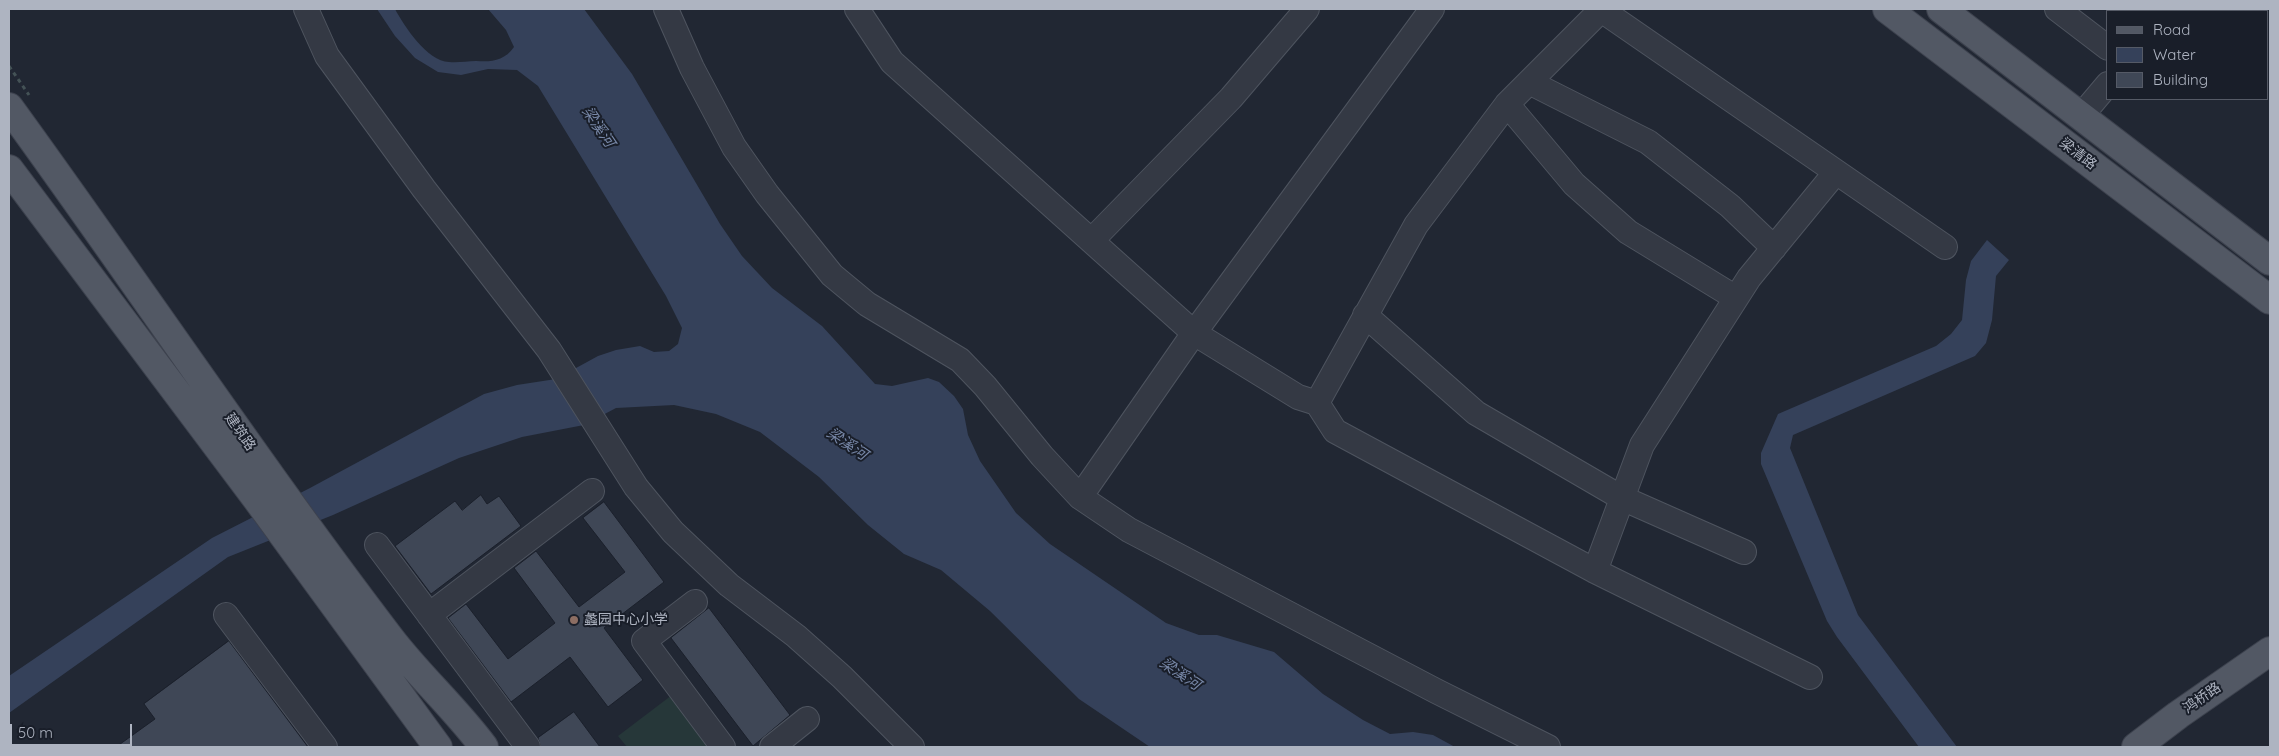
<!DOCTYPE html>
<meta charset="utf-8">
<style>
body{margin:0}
#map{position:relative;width:2279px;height:756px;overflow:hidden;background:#212733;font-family:Quicksand,sans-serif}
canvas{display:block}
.frame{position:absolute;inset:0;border:10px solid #aeb4c1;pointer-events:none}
.legend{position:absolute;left:2106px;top:10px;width:162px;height:90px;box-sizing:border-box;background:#191e29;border:1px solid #555a66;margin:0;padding:6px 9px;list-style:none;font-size:15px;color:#aeb4c1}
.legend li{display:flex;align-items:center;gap:10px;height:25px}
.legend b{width:25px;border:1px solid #555a66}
.scale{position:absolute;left:10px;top:724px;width:122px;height:22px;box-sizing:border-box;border:2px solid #aeb4c1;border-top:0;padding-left:6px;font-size:15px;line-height:18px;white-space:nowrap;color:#aeb4c1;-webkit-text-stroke:4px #191e29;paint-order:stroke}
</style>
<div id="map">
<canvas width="2279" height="756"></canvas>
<div class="frame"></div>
<ul class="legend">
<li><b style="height:6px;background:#525864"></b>Road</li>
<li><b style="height:14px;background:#35415a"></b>Water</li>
<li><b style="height:14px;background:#3f4756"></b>Building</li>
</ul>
<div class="scale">50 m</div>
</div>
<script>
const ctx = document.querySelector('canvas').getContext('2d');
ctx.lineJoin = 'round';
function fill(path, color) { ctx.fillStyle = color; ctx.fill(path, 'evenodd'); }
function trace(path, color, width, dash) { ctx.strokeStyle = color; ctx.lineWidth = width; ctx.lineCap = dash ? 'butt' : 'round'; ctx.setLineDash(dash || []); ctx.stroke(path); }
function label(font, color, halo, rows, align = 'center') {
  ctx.font = font + ' Quicksand,"Noto Sans SC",sans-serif'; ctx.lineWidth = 4; ctx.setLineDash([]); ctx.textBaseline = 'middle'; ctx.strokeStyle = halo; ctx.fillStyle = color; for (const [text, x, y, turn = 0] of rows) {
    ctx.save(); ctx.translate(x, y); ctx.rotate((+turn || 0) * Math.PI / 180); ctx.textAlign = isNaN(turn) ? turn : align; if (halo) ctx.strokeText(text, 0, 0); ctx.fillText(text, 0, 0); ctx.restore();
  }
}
const green = new Path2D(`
 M672 695 711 747H627L618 736Z`);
const water = new Path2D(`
 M377 9H395C404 26 427 61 449 62 458 63 467 61 476 61 492 62 504 61 514 47L506 30 488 9H584L632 74 720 224 742 256 772 288 822 326 875 384 892 386 928 378 939 382 954 396 963 409 968 435 980 461 1016 513 1050 544 1166 623 1199 635H1217L1274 652 1323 694 1363 720 1390 734 1413 732 1433 735 1455 747H1150L1079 699 990 611 941 570 904 554 868 525 819 477 760 432 716 414 674 405 616 408 584 425 522 437 459 458 333 515 228 557 9 713V676L212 538 310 488 484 394 517 385 556 379 598 356 616 350 640 346 654 352 669 351 678 344 682 328 666 296 538 86 517 70 488 69 461 75 438 72 415 58 395 36Z
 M1987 240 2009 260 1996 276 1992 320 1986 343 1975 356 1793 435 1790 448 1858 615 1957 747H1919L1837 637 1827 621 1761 464V453L1778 414 1936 346 1951 334 1962 320 1966 280 1971 261Z`);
const building = new Path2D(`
 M481 495 487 504 499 496 521 526 431 594 395 546 455 501 462 510Z
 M604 502 664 582 604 628 643 680 608 707 570 657 511 702 448 618 466 604 508 659 555 623 514 568 536 551 579 607 625 572 583 518Z
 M709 608 790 715 753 746 671 638Z
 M229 641 308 747H116L155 719 144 704Z
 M574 712 600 747H541L538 738Z`);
const path = new Path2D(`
 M9 66 29 95`);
const minor = new Path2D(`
 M306 9 327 56 424 189 549 350 636 487 673 532 729 585 796 636 842 677 912 747
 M666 9 692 68 734 147 767 194 832 275 867 304 960 360 985 386 1042 456 1080 497 1129 530 1436 691 1548 747
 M857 9 892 62 1194 333 1298 397 1317 403
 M1600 9 1945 247
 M2057 9 2108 48
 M1601 10 1507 104 1416 225 1317 403 1335 431 1595 571 1810 677
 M2231 11 2235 9
 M1529 82 1648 142 1730 206 1774 248
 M1507 104 1574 184 1628 232 1736 298
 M2081 116 2108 84
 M1092 240 1231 98 1307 9
 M1365 315 1476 413 1622 498 1744 552
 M1080 497 1194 333 1432 9
 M377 545 528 747
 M1595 571 1642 445 1749 278 1836 172
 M695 602 644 641 723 747
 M226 615 325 747
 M429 615 592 491
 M772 747 807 719`);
const major = new Path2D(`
 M1887 9 2270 300
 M1941 9 2270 261
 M9 107C137 283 258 465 390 638 419 676 456 709 484 747
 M9 169 256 498 438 747
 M2136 747 2178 715 2270 651`);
const markers = [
 [574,620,5,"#8d6e63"]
];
const streetNames = [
 ["梁清路",2078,154,37],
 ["建筑路",240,432,55],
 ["鸿桥路",2202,698,-35]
];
const poiNames = [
 ["蠡园中心小学",584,620]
];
const waterNames = [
 ["梁溪河",598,127,56],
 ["梁溪河",847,444,34],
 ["梁溪河",1180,674,34]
];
fill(green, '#263739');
fill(water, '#35415a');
fill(building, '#3f4756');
trace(building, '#1b202b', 1);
trace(minor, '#4e545f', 26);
trace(major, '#3d424e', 30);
trace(path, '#445256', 3, [4, 4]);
trace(minor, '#343944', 24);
trace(major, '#525864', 28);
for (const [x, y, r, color] of markers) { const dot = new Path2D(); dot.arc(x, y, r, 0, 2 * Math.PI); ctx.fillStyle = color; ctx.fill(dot); trace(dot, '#191e29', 2); }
label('14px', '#aeb4c1', '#191e29', streetNames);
label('14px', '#aeb4c1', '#191e29', poiNames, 'left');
label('italic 15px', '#7888a8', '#191e29', waterNames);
</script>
